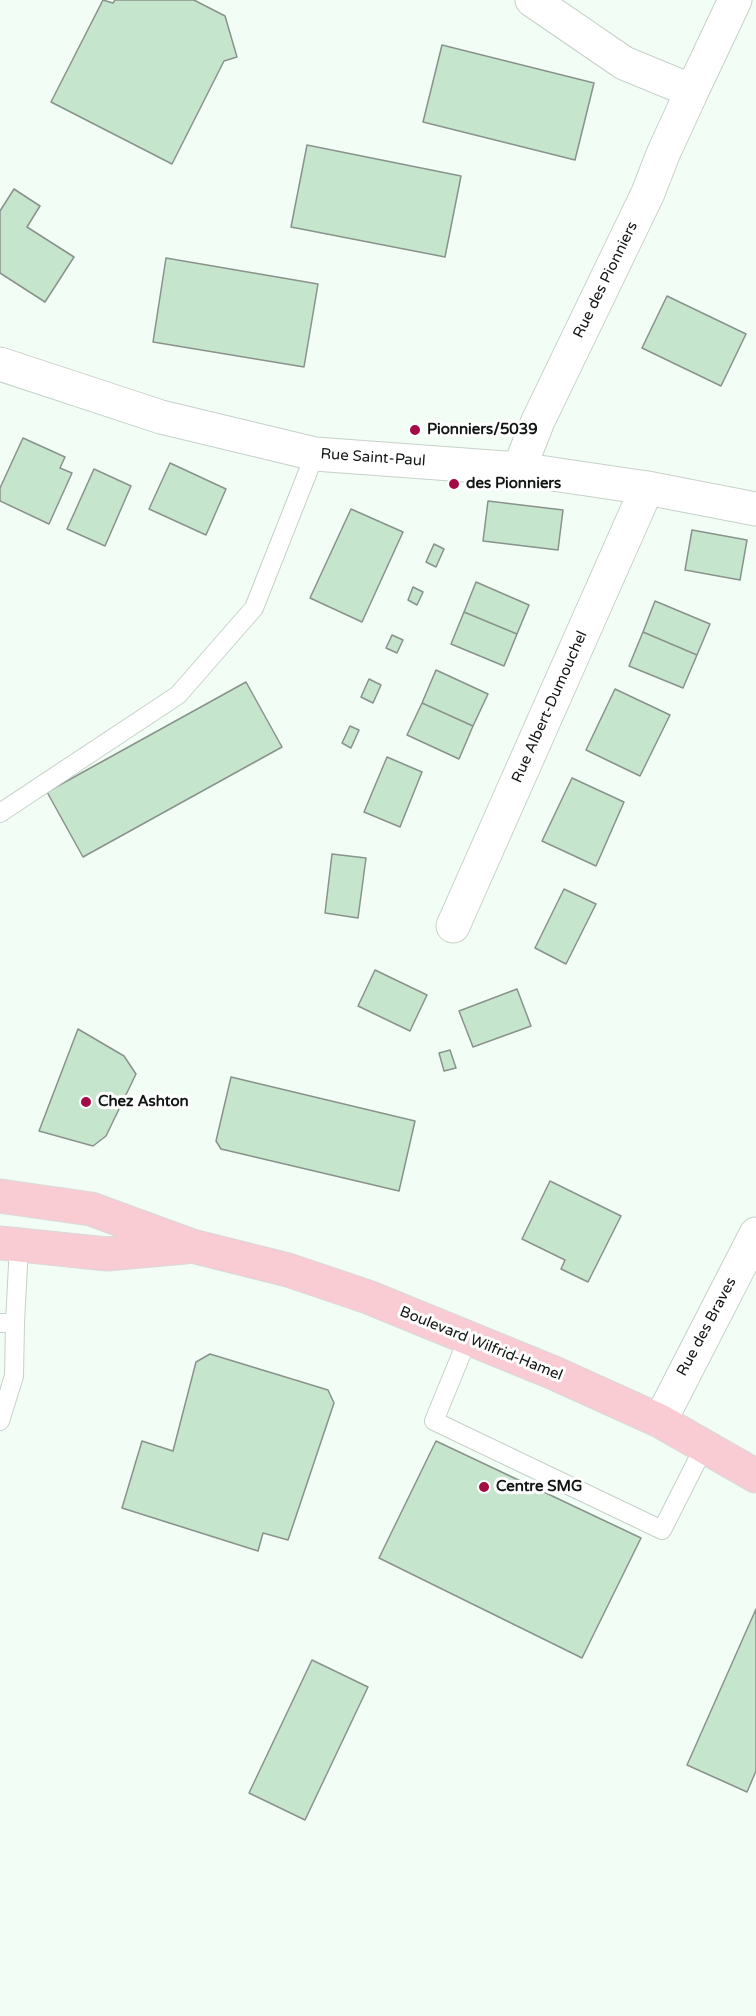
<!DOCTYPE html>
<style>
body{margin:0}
canvas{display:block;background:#f2fdf5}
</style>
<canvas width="756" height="2016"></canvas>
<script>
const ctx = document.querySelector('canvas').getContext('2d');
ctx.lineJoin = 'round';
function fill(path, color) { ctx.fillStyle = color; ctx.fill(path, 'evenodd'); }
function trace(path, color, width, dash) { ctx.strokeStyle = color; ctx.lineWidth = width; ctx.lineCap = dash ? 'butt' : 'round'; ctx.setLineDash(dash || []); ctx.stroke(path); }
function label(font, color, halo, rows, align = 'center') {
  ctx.font = font + ' "Varela Round",sans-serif'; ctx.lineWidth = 6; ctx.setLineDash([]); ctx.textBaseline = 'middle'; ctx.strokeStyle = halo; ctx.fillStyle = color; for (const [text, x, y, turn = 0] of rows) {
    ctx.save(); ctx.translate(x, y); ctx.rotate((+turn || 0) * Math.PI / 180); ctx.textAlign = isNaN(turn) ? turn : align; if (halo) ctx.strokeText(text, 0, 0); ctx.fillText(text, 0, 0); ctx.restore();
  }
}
const building = new Path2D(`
 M103 0 113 3 115 0H194L225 16 237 57 224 61 172 164 51 102Z
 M442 45 594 83 575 160 423 122Z
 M307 145 461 176 445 257 291 227Z
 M14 189 40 206 27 227 74 257 45 302 0 273V211Z
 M166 258 318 284 304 367 153 342Z
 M667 296 746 334 721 386 642 348Z
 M23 438 65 457 60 468 72 473 49 524 0 501V488Z
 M170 463 226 489 206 535 149 509Z
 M94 469 131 486 105 546 67 529Z
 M488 501 563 510 558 550 483 541Z
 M351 509 403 532 362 622 310 598Z
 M692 530 747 540 740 580 685 570Z
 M434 544 444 549 436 567 426 562Z
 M476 582 529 605 517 634 464 612Z
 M413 587 423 592 417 605 408 600Z
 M655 601 710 624 697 655 643 632Z
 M464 612 517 634 504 666 451 644Z
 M643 632 697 655 683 688 629 666Z
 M392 635 403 640 397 653 386 648Z
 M436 670 488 694 473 726 422 703Z
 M369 679 381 685 373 703 361 697Z
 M246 682 282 747 83 857 47 792Z
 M615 689 670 715 640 776 586 750Z
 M422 703 473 726 459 759 407 735Z
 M350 726 359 730 351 748 342 743Z
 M387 757 422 772 400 827 364 812Z
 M572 778 624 802 596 866 542 841Z
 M332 854 366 858 358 918 325 913Z
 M564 889 596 904 566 964 535 948Z
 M375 970 427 995 410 1031 358 1006Z
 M517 989 531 1026 473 1047 459 1011Z
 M78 1029 124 1056 136 1074 106 1136 93 1146 39 1131Z
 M450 1050 456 1068 444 1071 439 1053Z
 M231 1077 415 1121 399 1191 221 1149 216 1141Z
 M550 1181 621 1216 588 1282 561 1269 565 1260 522 1239Z
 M210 1354 328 1390 334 1403 288 1540 263 1533 258 1551 122 1508 142 1441 173 1451 196 1362Z
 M436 1441 641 1538 582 1658 379 1558Z
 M756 1609V1771L747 1792 687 1765Z
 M312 1660 368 1687 305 1820 249 1793Z`);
const service = new Path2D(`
 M0 813 178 695 254 608 315 454
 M0 1323H15L19 1245
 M468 1338 434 1421 662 1530 705 1445
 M0 1421 14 1376 15 1323`);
const minor = new Path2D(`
 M692 91 735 0
 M519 469 538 421 648 193 663 154 692 91 624 63 532 0
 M453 926 647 488
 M660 1421 756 1234`);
const tertiary = new Path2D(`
 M0 364 161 417 315 454 519 469 647 488 756 509`);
const primary = new Path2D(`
 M0 1196 91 1209 192 1246 288 1270 368 1297 554 1373 660 1421 756 1476
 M0 1243 107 1254 185 1247`);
const markers = [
 [415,430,6,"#a40b45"],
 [454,484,6,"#a40b45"],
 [86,1102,6,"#a40b45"],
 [484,1487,6,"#a40b45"]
];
const streetNames = [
 ["Rue des Pionniers",606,280,-64],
 ["Rue Saint-Paul",373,458,4],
 ["Rue Albert-Dumouchel",550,707,-66],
 ["Rue des Braves",707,1327,-62],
 ["Boulevard Wilfrid-Hamel",481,1344,22]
];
const poiNames = [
 ["Pionniers/5039",427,430],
 ["des Pionniers",466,484],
 ["Chez Ashton",98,1102],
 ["Centre SMG",496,1487]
];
fill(building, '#c5e5cc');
trace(building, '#89938c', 1.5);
trace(service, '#c6d1c9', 20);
trace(minor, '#c6d1c9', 35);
trace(tertiary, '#c6d1c9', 35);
trace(primary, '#d9dad9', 35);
trace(service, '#fff', 18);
trace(minor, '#fff', 33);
trace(tertiary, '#fff', 33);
trace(primary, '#f9cbd3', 33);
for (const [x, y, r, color] of markers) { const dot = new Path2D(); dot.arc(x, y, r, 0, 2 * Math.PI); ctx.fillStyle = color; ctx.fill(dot); trace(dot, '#fff', 2); }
label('15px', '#121613', '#fff', streetNames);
label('bold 15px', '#121613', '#fff', poiNames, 'left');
</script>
